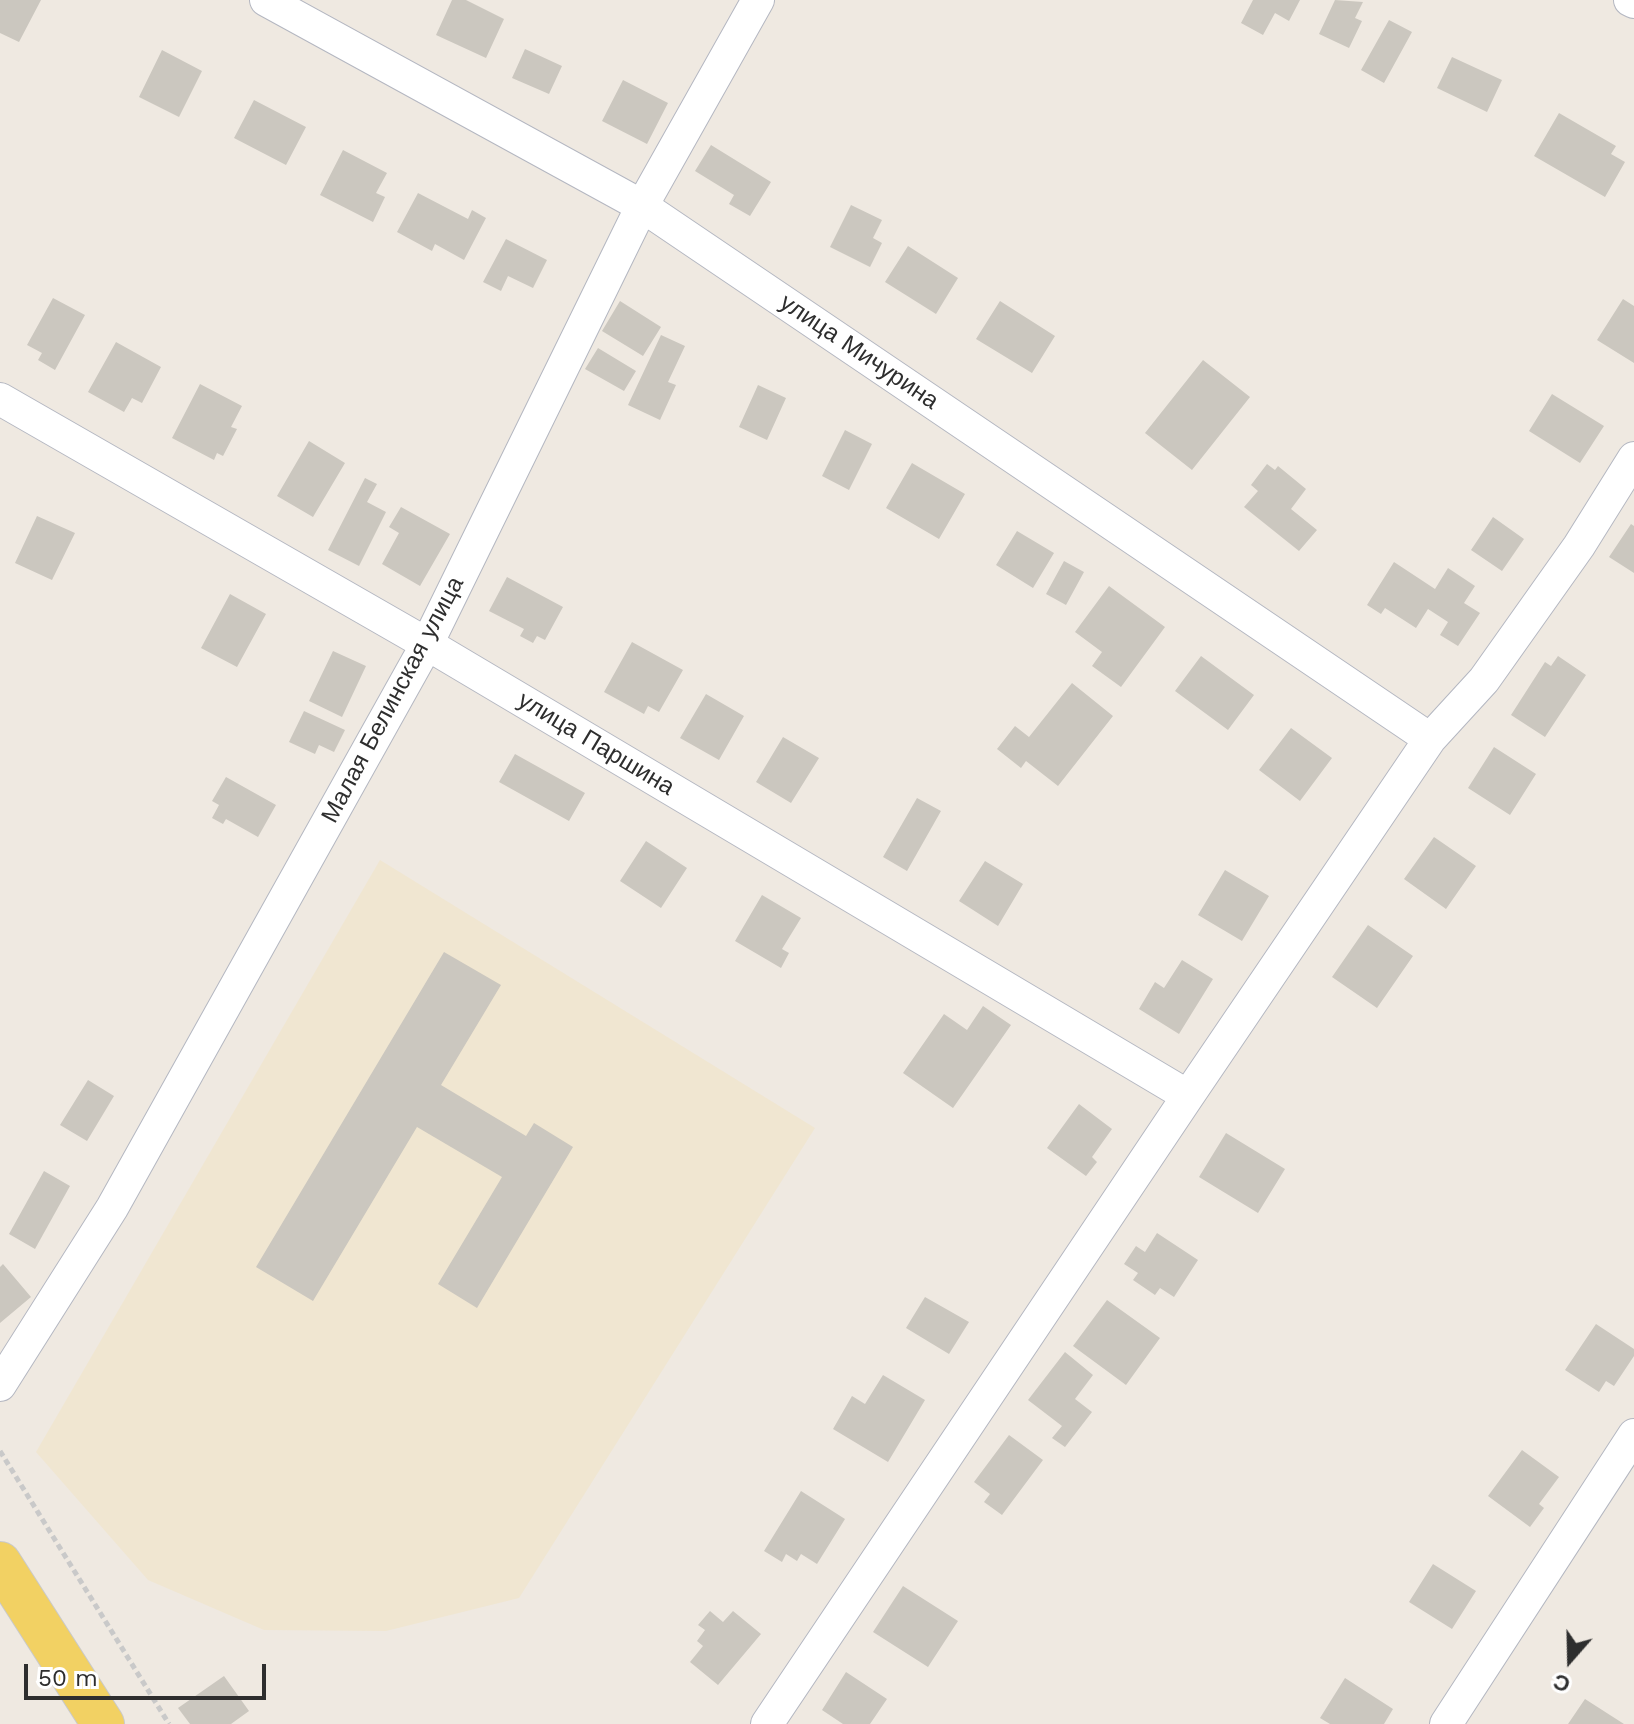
<!DOCTYPE html>
<meta charset="utf-8">
<style>
body{margin:0}
#map{position:relative;width:1634px;height:1724px;overflow:hidden;background:#efe9e1;font-family:"Work Sans",sans-serif}
canvas{display:block}
.north{position:absolute;left:1530px;top:1620px;width:80px;height:80px;-webkit-text-stroke:6px #fff;paint-order:stroke;rotate:200deg;font-size:22px;font-weight:700;line-height:32px;text-align:center;color:#2e2e2e}
.north::after{content:'';display:block;margin:auto;width:28px;height:36px;background:#2e2e2e;clip-path:polygon(50% 0,100% 100%,50% 72%,0 100%)}
.scale{position:absolute;left:24px;top:1664px;width:242px;height:36px;box-sizing:border-box;border:4px solid #2e2e2e;border-top:0;padding-left:10px;font-size:24px;line-height:28px;white-space:nowrap;color:#2e2e2e;-webkit-text-stroke:6px #fff;paint-order:stroke}
</style>
<div id="map">
<canvas width="1634" height="1724"></canvas>
<div class="north">С</div>
<div class="scale">50 m</div>
</div>
<script>
const ctx = document.querySelector('canvas').getContext('2d');
ctx.lineJoin = 'round';
function fill(path, color) { ctx.fillStyle = color; ctx.fill(path, 'evenodd'); }
function trace(path, color, width, dash) { ctx.strokeStyle = color; ctx.lineWidth = width; ctx.lineCap = dash ? 'butt' : 'round'; ctx.setLineDash(dash || []); ctx.stroke(path); }
function label(font, color, halo, rows, align = 'center') {
  ctx.font = font + ' "Work Sans",sans-serif'; ctx.lineWidth = 8; ctx.setLineDash([]); ctx.textBaseline = 'middle'; ctx.strokeStyle = halo; ctx.fillStyle = color; for (const [text, x, y, turn = 0] of rows) {
    ctx.save(); ctx.translate(x, y); ctx.rotate((+turn || 0) * Math.PI / 180); ctx.textAlign = isNaN(turn) ? turn : align; if (halo) ctx.strokeText(text, 0, 0); ctx.fillText(text, 0, 0); ctx.restore();
  }
}
const education = new Path2D(`
 M380 860 815 1128 519 1598 386 1631 264 1630 148 1580 36 1452Z`);
const building = new Path2D(`
 M0 0H41L19 42 0 33Z
 M452 0H466L504 19 486 58 436 35Z
 M1253 0H1300L1289 21 1275 13 1263 35 1241 23Z
 M1335 0 1363 2 1355 18 1362 21 1349 48 1319 34Z
 M1389 20 1412 32 1384 83 1361 70Z
 M525 49 562 66 549 94 512 78Z
 M162 50 202 71 179 117 139 97Z
 M1452 57 1502 80 1487 112 1437 88Z
 M623 80 668 103 647 144 602 121Z
 M254 100 306 127 286 165 234 138Z
 M1559 113 1616 146 1611 154 1625 162 1605 197 1534 156Z
 M711 145 771 182 750 216 729 204 734 195 695 171Z
 M343 150 387 173 376 193 385 197 373 222 320 195Z
 M418 193 468 219 472 210 486 218 464 260 435 244 432 251 397 232Z
 M851 205 882 220 873 238 882 243 870 267 830 247Z
 M506 239 547 260 533 288 508 276 501 291 483 282Z
 M908 246 958 278 936 314 885 282Z
 M53 298 85 315 55 370 38 360 42 353 27 345Z
 M1623 299 1634 306V363L1597 340Z
 M620 301 661 327 643 356 602 331Z
 M1000 301 1055 336 1032 373 976 339Z
 M661 335 685 346 668 382 676 385 660 420 628 405Z
 M116 342 161 367 142 403 132 398 124 412 88 392Z
 M598 348 636 371 624 391 585 369Z
 M1203 360 1250 397 1192 470 1145 433Z
 M200 384 242 406 231 427 237 429 223 456 217 453 214 460 172 438Z
 M758 385 786 398 767 440 739 427Z
 M1552 394 1604 426 1580 463 1529 431Z
 M845 430 872 444 849 490 822 476Z
 M309 441 345 463 313 517 277 496Z
 M912 463 965 494 939 539 886 508Z
 M1267 464 1275 470 1278 466 1306 489 1291 509 1317 530 1299 551 1244 507 1258 491 1251 485Z
 M365 478 377 484 367 502 386 512 359 566 328 550Z
 M401 507 450 534 420 586 382 564 399 533 389 527Z
 M37 516 75 533 52 580 15 563Z
 M1493 517 1524 539 1502 571 1471 550Z
 M1631 524 1634 526V573L1609 557Z
 M1017 531 1054 553 1033 588 996 565Z
 M1064 561 1084 572 1066 605 1046 594Z
 M1394 562 1435 589 1448 568 1475 586 1464 603 1480 613 1458 646 1440 635 1448 622 1428 609 1416 628 1385 608 1381 614 1367 605Z
 M507 577 563 607 545 640 537 636 533 643 520 636 524 629 489 611Z
 M1109 586 1165 627 1121 687 1092 666 1102 652 1075 632Z
 M230 594 266 614 237 667 201 648Z
 M632 642 683 670 659 712 648 706 644 714 604 692Z
 M333 651 366 666 342 717 309 701Z
 M1201 656 1254 695 1228 730 1175 691Z
 M1558 656 1586 675 1545 737 1511 715 1545 662 1551 666Z
 M1072 683 1113 716 1058 786 1026 761 1021 768 997 749 1015 726 1029 737Z
 M706 694 744 716 719 760 680 738Z
 M304 711 345 730 334 752 319 745 315 754 289 742Z
 M1291 728 1332 758 1300 801 1259 770Z
 M783 737 819 758 791 803 756 782Z
 M1494 747 1536 774 1510 815 1468 788Z
 M515 754 585 793 569 821 499 782Z
 M226 777 276 805 258 837 226 819 223 824 212 818 219 805 212 801Z
 M917 798 941 811 907 871 883 857Z
 M1434 837 1476 866 1446 909 1404 879Z
 M646 841 687 868 661 908 620 881Z
 M985 861 1023 884 998 926 959 901Z
 M1225 870 1269 896 1242 941 1198 915Z
 M762 895 801 918 782 949 789 953 781 968 735 941Z
 M1368 925 1413 956 1377 1008 1332 977Z
 M444 952 501 985 441 1085 526 1136 534 1123 573 1147 477 1308 438 1284 502 1177 417 1127 313 1301 256 1267Z
 M1182 960 1213 979 1179 1034 1139 1009 1155 982 1164 988Z
 M983 1006 1011 1025 953 1108 903 1073 944 1014 967 1030Z
 M88 1080 114 1096 87 1141 60 1125Z
 M1079 1104 1112 1129 1092 1157 1097 1162 1086 1176 1047 1148Z
 M1226 1133 1285 1169 1258 1213 1199 1177Z
 M44 1171 70 1186 35 1249 9 1234Z
 M1157 1233 1198 1260 1174 1297 1160 1288 1155 1295 1133 1280 1138 1273 1124 1264 1136 1246 1145 1252Z
 M3 1264 31 1297 0 1323V1267Z
 M925 1297 969 1322 949 1354 906 1328Z
 M1107 1300 1160 1338 1126 1385 1073 1346Z
 M1596 1324 1634 1349V1356L1614 1386 1606 1381 1599 1392 1565 1370Z
 M1065 1352 1093 1375 1075 1399 1092 1412 1065 1447 1052 1438 1062 1426 1028 1400Z
 M883 1375 925 1400 888 1462 833 1429 852 1396 865 1404Z
 M1009 1435 1043 1460 1002 1515 984 1502 990 1494 974 1482Z
 M1522 1450 1559 1477 1539 1504 1544 1508 1530 1527 1488 1496Z
 M801 1491 845 1519 817 1564 801 1554 797 1561 786 1554 782 1562 764 1551Z
 M1433 1564 1476 1591 1452 1629 1409 1602Z
 M903 1586 958 1621 928 1667 873 1632Z
 M710 1611 723 1622 733 1611 761 1634 718 1685 690 1662 703 1646 697 1641 705 1630 698 1625Z
 M846 1672 887 1699 870 1724H843L822 1710Z
 M224 1676 249 1711 231 1724H190L178 1708Z
 M1345 1678 1393 1709 1384 1724H1330L1320 1718Z
 M1585 1699 1624 1724H1568Z`);
const path = new Path2D(`
 M0 1451 169 1724`);
const minor = new Path2D(`
 M266 0 642 206 1430 739
 M1630 0 1634 2
 M0 399 427 644 1188 1096
 M0 1385 112 1208 427 644 642 206 758 0
 M767 1724 1188 1096 1430 739 1484 680 1579 546 1634 458
 M1446 1724 1634 1435`);
const major = new Path2D(`
 M0 1563 103 1724`);
const streetNames = [
 ["улица Мичурина",859,352,34],
 ["Малая Белинская улица",393,700,-62],
 ["улица Паршина",596,744,31]
];
fill(education, '#f0e6d1');
fill(building, '#cbc7bf');
trace(minor, '#b4b7c1', 34);
trace(major, '#c9c9c9', 44);
trace(path, '#c9c9c9', 5, [6, 4]);
trace(minor, '#fff', 32);
trace(major, '#f2d163', 42);
label('24px', '#2e2e2e', '#fff', streetNames);
</script>
